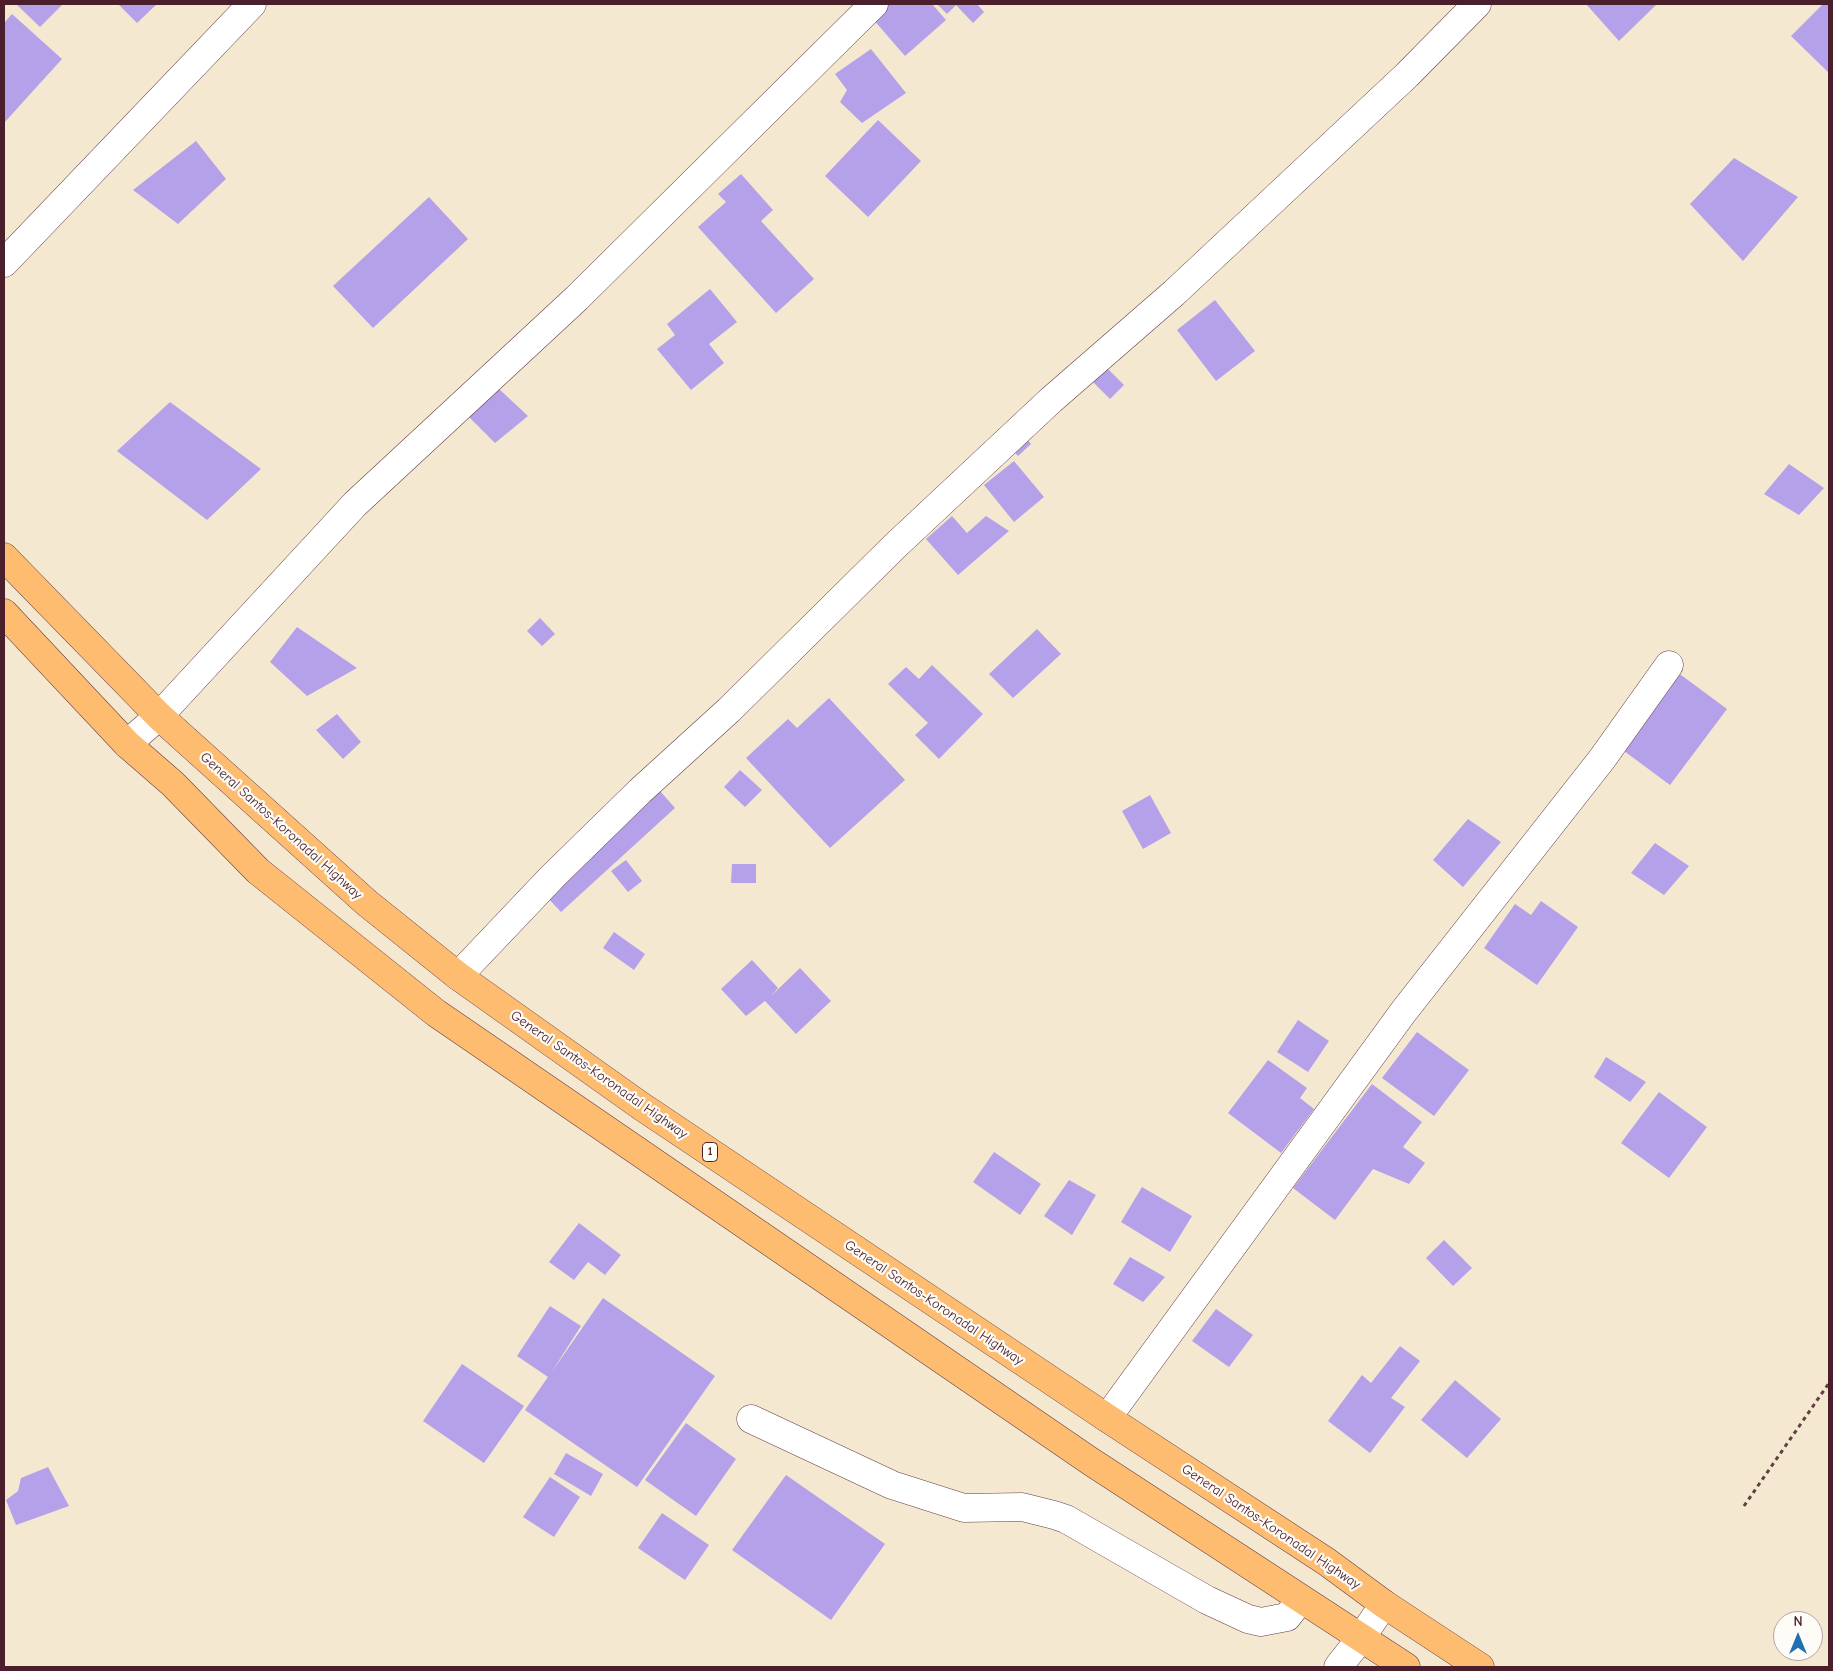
<!DOCTYPE html>
<style>
body{margin:0}
#map{position:relative;width:1833px;height:1671px;overflow:hidden;background:#f5e8d1;font-family:"Comic Neue",sans-serif}
canvas{display:block}
.frame{position:absolute;inset:0;border:5px solid #4a1f2b;pointer-events:none}
.north{position:absolute;left:1773px;top:1611px;width:50px;height:50px;box-sizing:border-box;background:#fdfcf7;border:1px solid #b5a4a5;border-radius:50%;rotate:0deg;font-size:14px;font-weight:700;line-height:20px;text-align:center;color:#4a1f2b}
.north::after{content:'';display:block;margin:auto;width:18px;height:22px;background:#1f6fb2;clip-path:polygon(50% 0,100% 100%,50% 72%,0 100%)}
</style>
<div id="map">
<canvas width="1833" height="1671"></canvas>
<div class="frame"></div>
<div class="north">N</div>
</div>
<script>
const ctx = document.querySelector('canvas').getContext('2d');
ctx.lineJoin = 'round';
function fill(path, color) { ctx.fillStyle = color; ctx.fill(path, 'evenodd'); }
function trace(path, color, width, dash) { ctx.strokeStyle = color; ctx.lineWidth = width; ctx.lineCap = dash ? 'butt' : 'round'; ctx.setLineDash(dash || []); ctx.stroke(path); }
function label(font, color, halo, rows, align = 'center') {
  ctx.font = font + ' "Comic Neue",sans-serif'; ctx.lineWidth = 4.5; ctx.setLineDash([]); ctx.textBaseline = 'middle'; ctx.strokeStyle = halo; ctx.fillStyle = color; for (const [text, x, y, turn = 0] of rows) {
    ctx.save(); ctx.translate(x, y); ctx.rotate((+turn || 0) * Math.PI / 180); ctx.textAlign = isNaN(turn) ? turn : align; if (halo) ctx.strokeText(text, 0, 0); ctx.fillText(text, 0, 0); ctx.restore();
  }
}
const building = new Path2D(`
 M16 4H63L40 27Z
 M118 4H157L137 23Z
 M889 4H932L946 20 905 56 872 18Z
 M937 4H977L984 12 973 23 956 5 947 14Z
 M1586 4H1654L1656 5 1619 41Z
 M1823 4H1829V73L1791 36Z
 M12 14 62 59 4 123V23Z
 M871 49 906 93 862 123 840 102 847 90 835 74Z
 M878 120 921 161 868 217 825 176Z
 M196 141 226 179 178 224 133 190Z
 M1734 158 1798 197 1743 261 1690 204Z
 M741 174 773 210 761 221 814 279 776 313 698 227 726 202 718 194Z
 M429 197 468 239 373 328 333 286Z
 M710 289 737 322 709 344 724 363 691 390 657 349 675 335 667 324Z
 M1215 300 1255 351 1216 381 1177 330Z
 M1106 367 1124 385 1110 399 1092 381Z
 M498 388 528 416 495 443 468 416Z
 M170 402 261 469 207 520 117 451Z
 M1024 435 1031 444 1018 456 1010 447Z
 M1014 461 1044 497 1014 522 984 485Z
 M1789 464 1824 488 1799 515 1764 494Z
 M952 516 967 533 986 516 1009 531 958 575 926 539Z
 M540 618 555 634 542 646 527 631Z
 M297 627 357 668 307 696 270 662Z
 M1037 629 1061 654 1013 698 989 674Z
 M932 665 983 714 939 759 915 735 928 723 888 684 906 667 919 679Z
 M1677 672 1727 709 1670 785 1620 748Z
 M829 698 905 780 830 848 746 758 788 719 797 728Z
 M337 714 361 742 343 759 316 730Z
 M740 770 762 790 745 807 724 787Z
 M660 791 675 808 561 912 546 896Z
 M1150 795 1171 833 1143 849 1122 811Z
 M1468 819 1501 842 1463 887 1433 860Z
 M1655 843 1689 866 1664 895 1631 873Z
 M626 860 642 881 628 892 611 871Z
 M732 864H756V883H731Z
 M1541 901 1578 927 1537 985 1484 948 1515 904 1531 915Z
 M614 932 645 954 634 970 603 948Z
 M752 960 778 988 771 996 800 968 831 1001 796 1034 765 1001 746 1016 721 989Z
 M1298 1020 1329 1041 1308 1072 1277 1052Z
 M1417 1032 1469 1070 1434 1116 1382 1078Z
 M1606 1057 1646 1082 1630 1102 1594 1077Z
 M1268 1060 1307 1088 1300 1098 1314 1109 1281 1153 1228 1113Z
 M1372 1084 1422 1122 1403 1147 1425 1163 1409 1184 1373 1169 1335 1220 1293 1188Z
 M1659 1092 1707 1127 1669 1178 1621 1143Z
 M994 1152 1041 1184 1020 1215 973 1182Z
 M1069 1180 1096 1195 1072 1235 1044 1216Z
 M1142 1187 1192 1216 1170 1252 1121 1222Z
 M579 1223 621 1255 605 1275 588 1262 574 1280 549 1262Z
 M1444 1240 1472 1268 1453 1286 1426 1258Z
 M1130 1257 1165 1277 1143 1302 1113 1284Z
 M603 1298 715 1376 637 1487 525 1410 548 1377 517 1356 550 1306 581 1326 551 1373Z
 M1216 1309 1253 1335 1229 1367 1192 1341Z
 M1400 1346 1420 1361 1391 1398 1405 1407 1370 1453 1328 1421 1362 1375 1371 1383Z
 M462 1364 524 1406 484 1463 423 1421Z
 M1455 1380 1501 1419 1467 1458 1421 1420Z
 M686 1423 736 1459 696 1516 645 1480Z
 M566 1453 603 1474 591 1496 554 1474Z
 M48 1467 69 1506 16 1525 6 1500 18 1491 21 1478Z
 M786 1475 885 1544 831 1620 732 1550Z
 M550 1477 580 1497 554 1537 523 1517Z
 M662 1513 709 1545 685 1580 638 1548Z`);
const path = new Path2D(`
 M1744 1506 1829 1383`);
const minor = new Path2D(`
 M4 263 252 4
 M127 744 159 716 355 504 577 298 874 4
 M458 976 553 876 640 791 729 710 896 545 1051 400 1174 293 1407 75 1477 4
 M1107 1418 1404 1011 1602 759 1669 665
 M751 1419 892 1485 964 1508 1022 1507 1054 1515 1066 1519 1207 1600 1248 1619 1261 1622 1287 1617 1301 1599
 M1338 1667 1361 1638 1384 1604`);
const highway = new Path2D(`
 M4 557 159 716 367 903 458 976 641 1106 1107 1418 1327 1562 1384 1604 1480 1667
 M4 613 127 744 173 784 258 871 436 1013 1090 1461 1406 1667`);
const shields = [
 [710,1152,15]
];
const shieldNames = [
 ["1",710,1152]
];
const streetNames = [
 ["General Santos-Koronadal Highway",281,826,42],
 ["General Santos-Koronadal Highway",599,1075,35],
 ["General Santos-Koronadal Highway",934,1303,34],
 ["General Santos-Koronadal Highway",1271,1527,34]
];
fill(building, '#b4a1e9');
trace(minor, '#643d44', 29);
trace(highway, '#643d44', 29);
trace(path, '#643d44', 3, [4, 4]);
trace(minor, '#fff', 28);
trace(highway, '#fdbc70', 28);
for (const [x, y, w] of shields) { const box = new Path2D(); box.roundRect(x - w / 2, y - 9.5, w, 19, 4); ctx.fillStyle = '#fdfcf7'; ctx.fill(box); trace(box, '#4a1f2b', 1); }
label('bold 12px', '#4a1f2b', null, shieldNames);
label('14px', '#4a1f2b', '#fdfcf7', streetNames);
</script>
